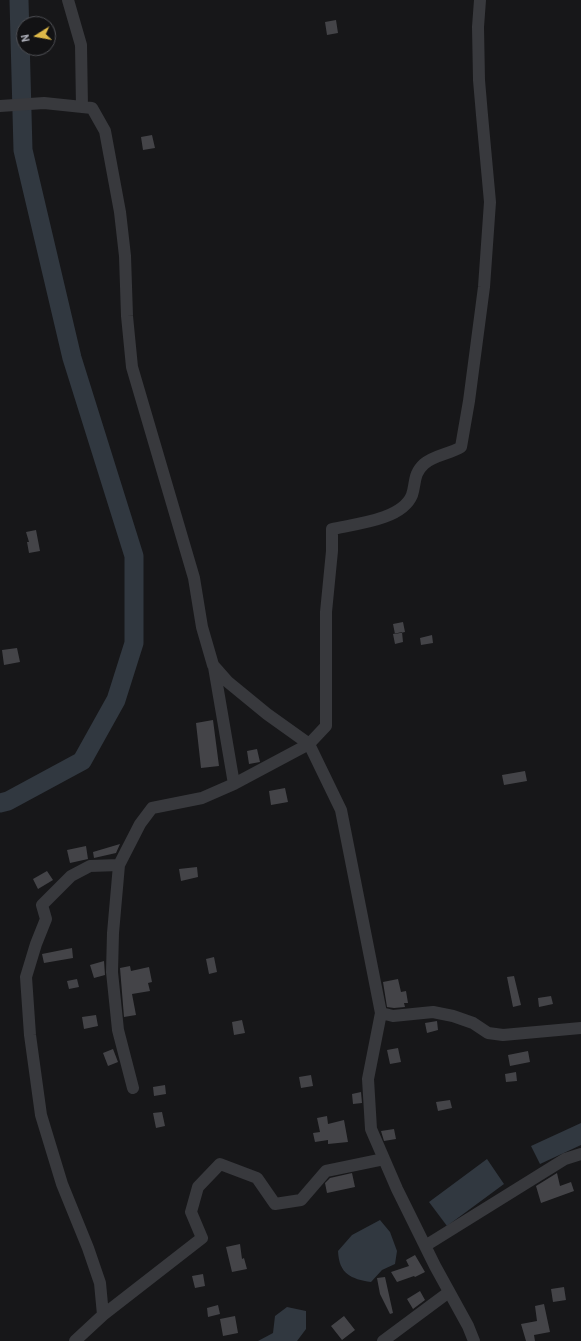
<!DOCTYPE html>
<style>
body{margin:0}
#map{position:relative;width:581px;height:1341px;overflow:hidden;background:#171719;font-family:Barlow,sans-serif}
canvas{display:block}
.north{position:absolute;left:16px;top:16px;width:40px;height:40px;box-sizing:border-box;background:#121214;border:1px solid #4f5055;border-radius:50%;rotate:259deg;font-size:11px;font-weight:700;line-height:16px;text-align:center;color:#abadb7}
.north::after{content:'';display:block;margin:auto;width:14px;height:18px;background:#deb949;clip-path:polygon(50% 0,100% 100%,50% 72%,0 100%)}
</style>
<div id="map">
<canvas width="581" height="1341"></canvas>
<div class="north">N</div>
</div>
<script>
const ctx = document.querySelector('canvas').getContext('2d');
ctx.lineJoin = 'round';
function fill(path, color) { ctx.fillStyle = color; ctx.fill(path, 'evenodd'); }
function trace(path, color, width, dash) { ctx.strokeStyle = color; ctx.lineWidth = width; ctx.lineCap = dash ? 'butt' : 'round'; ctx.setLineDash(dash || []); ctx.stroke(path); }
const water = new Path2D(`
 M581 1123V1145L540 1164 531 1146Z
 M487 1159 504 1184 447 1226 429 1202Z
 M380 1220 390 1232 397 1251 395 1264 382 1270 371 1282C351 1279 339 1274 338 1251L352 1235Z
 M287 1307 306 1311V1329L297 1341H258L273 1333 275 1316Z`);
const river = new Path2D(`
 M0 803 8 801 82 761 116 700 134 643V556L72 358 23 150 19 0`);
const building = new Path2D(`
 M336 20 338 33 327 35 325 22Z
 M152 135 155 148 143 150 141 137Z
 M36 530 40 551 29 553 27 542H29L26 532Z
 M403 622 405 632 395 634 393 624Z
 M402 632 403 642 395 644 393 634Z
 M432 635 433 643 421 645 420 638Z
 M17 648 20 662 4 665 2 650Z
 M213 720 219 766 201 768 196 723Z
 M257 749 260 762 249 764 247 751Z
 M525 771 527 781 504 785 502 775Z
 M285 788 288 802 271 805 269 791Z
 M120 844 116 853 94 858 93 852Z
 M86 846 88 859 70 863 67 850Z
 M197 867 198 877 181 881 179 869Z
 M47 871 53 880 38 889 33 879Z
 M72 948 73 958 44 963 42 954Z
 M214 957 217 972 209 974 206 959Z
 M104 961 105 975 94 978 90 965Z
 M130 966 131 971 149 967 152 982 148 983 150 991 132 994 136 1015 124 1017 120 968Z
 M514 976 521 1005 513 1007 507 977Z
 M77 979 79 987 69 989 67 981Z
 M398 979 401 992 406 991 408 1003H404L405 1007 394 1008 387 1007 383 982Z
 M551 996 553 1004 539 1007 538 998Z
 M96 1015 98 1026 84 1029 82 1017Z
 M242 1020 245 1033 234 1035 232 1022Z
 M437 1021 438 1030 427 1033 425 1023Z
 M398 1048 401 1062 390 1064 387 1050Z
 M113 1049 118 1062 108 1066 103 1053Z
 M528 1051 530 1062 510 1066 508 1055Z
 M516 1072 517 1081 506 1082 505 1074Z
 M311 1075 313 1086 301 1088 299 1077Z
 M165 1085 166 1094 154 1096 153 1087Z
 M361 1092 362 1103 353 1104 352 1094Z
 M450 1100 452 1108 438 1111 436 1102Z
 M162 1112 165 1126 156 1128 153 1113Z
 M327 1116 328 1124 344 1120 348 1142 328 1144V1140L315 1142 313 1133 320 1132 317 1118Z
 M394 1129 396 1139 384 1141 381 1131Z
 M352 1173 355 1187 327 1193 325 1183 330 1178Z
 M557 1173 560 1186 571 1182 574 1191 541 1203 536 1186Z
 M240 1244 242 1259 244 1258 247 1269 232 1272 226 1247Z
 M415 1255 425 1272 415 1277 414 1276 397 1282 391 1272 409 1266 406 1260Z
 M203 1274 205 1286 195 1288 192 1276Z
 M385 1277 393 1313 390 1314 380 1294 377 1278Z
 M564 1287 566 1300 553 1302 551 1289Z
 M420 1291 425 1300 413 1309 407 1299Z
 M544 1304 550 1332 534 1335 535 1341H526L521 1324 537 1321 535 1306Z
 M218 1305 220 1314 208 1317 207 1308Z
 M235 1316 238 1333 223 1336 220 1319Z
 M344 1316 355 1330 342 1340 331 1326Z`);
const minor = new Path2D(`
 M68 0 81 45 82 107
 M0 106 44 103 92 108 105 131 120 212 125 256 127 316 132 367 194 578 202 627 213 665 228 682 267 714 309 744 341 810 381 1013 393 1016 433 1012 453 1016 473 1023 488 1033 503 1035 581 1028
 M214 667 234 784
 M119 865 113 933 112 972 118 1030 133 1088
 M381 1013 368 1079 371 1129 397 1189 435 1266 468 1326 474 1341
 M425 1246 565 1159 581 1154
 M103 1315 202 1238 191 1212 198 1187 220 1164 257 1178 275 1204 301 1200 326 1171 384 1159
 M75 1341 103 1315 100 1283 88 1248 62 1184 41 1115 30 1035 26 977 36 944 46 919 42 905 71 876 90 866 119 865 140 824 152 808 202 798 234 784 309 744 326 726V612L332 551V529C355 524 402 520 412 495 416 483 413 474 424 464 434 455 450 454 461 447L469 401 484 287 490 202 482 115 479 80 478 27 480 0
 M383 1341 449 1292`);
fill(water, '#313840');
trace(river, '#313840', 19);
fill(building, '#444448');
trace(minor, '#38393d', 12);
</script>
